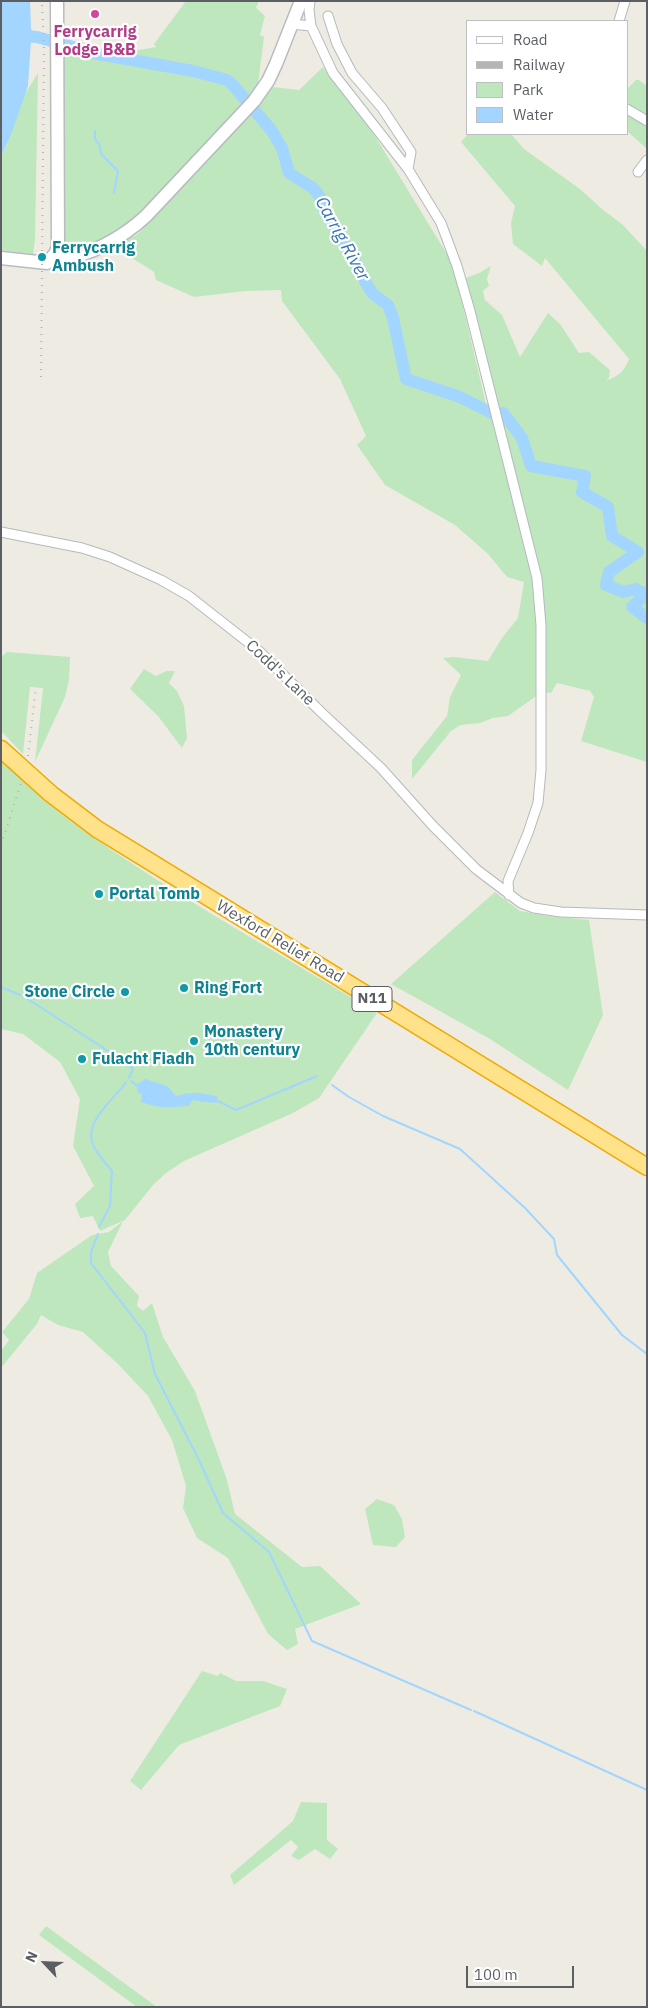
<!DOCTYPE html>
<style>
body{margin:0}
#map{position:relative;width:648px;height:2008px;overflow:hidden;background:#eeece2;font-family:"IBM Plex Sans",sans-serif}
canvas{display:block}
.frame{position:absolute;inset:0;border:2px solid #5b5f64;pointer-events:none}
.legend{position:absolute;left:466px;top:20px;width:162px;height:115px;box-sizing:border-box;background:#fff;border:1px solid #bdbfc1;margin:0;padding:6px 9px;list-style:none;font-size:15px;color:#5b5f64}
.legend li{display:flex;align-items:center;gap:10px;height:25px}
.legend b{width:25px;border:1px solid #bdbfc1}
.north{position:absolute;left:20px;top:1938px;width:50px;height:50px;-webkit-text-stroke:4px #fff;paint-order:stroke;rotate:295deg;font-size:14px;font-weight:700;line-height:20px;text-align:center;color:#5b5f64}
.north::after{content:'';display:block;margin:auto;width:18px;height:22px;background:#5b5f64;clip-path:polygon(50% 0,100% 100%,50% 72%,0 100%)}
.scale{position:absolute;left:466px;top:1966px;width:108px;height:22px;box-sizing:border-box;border:2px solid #5b5f64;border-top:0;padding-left:6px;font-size:15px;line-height:18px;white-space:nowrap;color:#5b5f64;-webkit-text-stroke:4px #fff;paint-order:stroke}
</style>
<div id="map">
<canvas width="648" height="2008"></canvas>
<div class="frame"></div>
<ul class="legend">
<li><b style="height:6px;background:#fff"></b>Road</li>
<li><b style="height:6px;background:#b4b5b5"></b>Railway</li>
<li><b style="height:14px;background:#bee7be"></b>Park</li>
<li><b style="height:14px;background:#a2d5ff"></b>Water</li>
</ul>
<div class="north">N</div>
<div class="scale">100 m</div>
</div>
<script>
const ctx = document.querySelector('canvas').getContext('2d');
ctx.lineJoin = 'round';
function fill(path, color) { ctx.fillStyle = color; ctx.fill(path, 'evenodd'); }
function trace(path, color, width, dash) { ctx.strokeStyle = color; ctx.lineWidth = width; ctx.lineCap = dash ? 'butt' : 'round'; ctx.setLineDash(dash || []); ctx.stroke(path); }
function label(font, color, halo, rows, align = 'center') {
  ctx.font = font + ' "IBM Plex Sans",sans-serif'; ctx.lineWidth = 4.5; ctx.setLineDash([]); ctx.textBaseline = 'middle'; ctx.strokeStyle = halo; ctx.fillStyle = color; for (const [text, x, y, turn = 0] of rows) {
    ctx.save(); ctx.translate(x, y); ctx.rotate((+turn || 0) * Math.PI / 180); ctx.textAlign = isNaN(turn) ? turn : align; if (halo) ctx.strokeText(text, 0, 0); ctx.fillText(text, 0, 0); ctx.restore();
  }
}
const green = new Path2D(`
 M186 1H259L256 8 265 16 260 35 264 37 257 92 142 215 101 241 72 251 64 245V49L113 60 122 53 156 47 154 44Z
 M323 67 370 128 453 264 486 404 453 390 410 375 402 332 389 300 372 287 370 289 388 305 393 317 406 379 460 397 495 415 461 280 479 273 491 266 487 279 489 286 483 291 485 300 502 315 520 357 548 313 560 324 579 353 589 352 610 370 609 378 606 381C618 376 625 371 629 359L545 258 542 266 513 244 511 223 515 206 461 142 468 134H511L524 149 580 189 602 209 623 225 647 251V762L581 741 594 697 590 691 557 683 551 693 542 692 508 716 493 718 480 723 461 725 451 731 412 779V760L447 716 450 697 461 675 443 658 454 657 488 661 502 638 518 618 524 582 507 577 488 554 455 525 385 485 357 445 366 436 340 379 282 301 281 290 245 291 194 297 156 280 154 272 115 247 138 234 272 87 299 90Z
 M38 73 35 240 33 255 1 250V156L11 135 23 97Z
 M636 80H639L647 86V118L627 106V89Z
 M627 114 647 125V149L627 131Z
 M7 652 70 657 69 680 65 697 35 762 43 688 30 687 23 754 1 731V657Z
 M144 669 156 676 166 671H175L169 683 177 691 184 706 187 738 182 748 158 716 130 689Z
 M1 762C27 784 52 808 80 828 174 895 279 953 377 1013L319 1098 293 1113 184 1161 166 1173 153 1185 125 1220 100 1231 93 1216 80 1218 75 1204 94 1186 73 1146 80 1099 60 1062 23 1034 1 1029Z
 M495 892 520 911 548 916 589 920 603 1015 568 1090 490 1039 391 984Z
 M123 1221 108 1252 111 1266 139 1296 137 1306 143 1311 152 1303 163 1337 195 1391 227 1480 235 1514 302 1567 320 1566 361 1604 295 1629 298 1644 287 1650 268 1634 228 1558 197 1538 183 1508 186 1486 172 1440 148 1396 118 1364 83 1332 58 1325 41 1315 37 1324 1 1368V1351L9 1340 2 1332 29 1299 37 1273 92 1235 109 1232Z
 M377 1499 394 1505 402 1519 405 1537 396 1547 373 1545 365 1509Z
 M202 1671 218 1676 220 1673 236 1681H263L287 1689 280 1706 179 1745 141 1790 130 1781Z
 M301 1802 327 1803V1840L338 1849 330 1859 315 1849 299 1860 291 1856 298 1847 291 1840 234 1885 230 1875 293 1821Z
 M46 1926 157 2007H137L39 1935Z`);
const water = new Path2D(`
 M1 1H30L31 29 37 37 31 40 28 86 11 135 1 156Z
 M145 1079 167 1086 176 1096C191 1092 203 1092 218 1097L215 1103 192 1100 189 1106C168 1107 162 1109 141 1102L142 1094 137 1092 138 1084Z`);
const stream = new Path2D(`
 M95 131V139L100 146 101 154 118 171 114 193
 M1 987 20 995
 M23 996 102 1047 133 1069 129 1078
 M131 1081 140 1088
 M332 1085 349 1097 383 1116 460 1149 525 1208 554 1239 557 1255 622 1335 647 1354
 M216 1100 236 1110 317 1076
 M99 1227 110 1206 112 1171C106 1163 95 1152 92 1142 86 1119 115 1099 126 1082
 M98 1234 91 1252V1263L145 1333 155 1374 199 1460 223 1513 269 1552 312 1641 471 1710
 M474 1711 647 1790`);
const river = new Path2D(`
 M1 34 37 37 98 54 193 71 227 80 232 84 272 131 282 148 289 173 313 188 320 197 325 212 356 263 367 285 373 294 388 305 393 318 406 379 460 397 496 415 503 413 522 438 531 466 585 476 582 492 608 507 612 536 638 552 609 572 606 585 623 592 636 589 646 594 632 607 647 618`);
const street = new Path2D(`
 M310 1 309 10 311 26 333 73 408 169 441 223 457 266 470 311 537 578 541 625V770L538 803 528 833 508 881 509 895
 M328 16 337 44 352 73 382 108 411 152 408 169
 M619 21 625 1
 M291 24 311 26
 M627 109 647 121
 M638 172 647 160
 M1 532 82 548 110 557 161 580 189 596 259 651 322 713 381 768 433 826 476 869 521 903 534 908 561 912 647 915`);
const secondary = new Path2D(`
 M55 254C80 266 129 232 146 216L254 101 268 81 276 64 301 1
 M1 258 47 263 55 254 58 247 57 1`);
const highway = new Path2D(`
 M1 749 51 794 97 829 647 1167`);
const rail = new Path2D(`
 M41 377 44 47 42 1
 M28 756 36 687
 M1 845 22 780`);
const markers = [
 [95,14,5,"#d1479c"],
 [42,257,5,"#0f9aa8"],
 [99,894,5,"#0f9aa8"],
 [184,988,5,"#0f9aa8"],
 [125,992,5,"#0f9aa8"],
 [194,1041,5,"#0f9aa8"],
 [82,1059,5,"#0f9aa8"]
];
const shields = [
 [372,999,40]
];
const shieldNames = [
 ["N11",372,999]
];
const hotelNames = [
 ["Ferrycarrig",95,32],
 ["Lodge B&B",95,50]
];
const cultureNames = [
 ["Ferrycarrig",52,248],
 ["Ambush",52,266],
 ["Portal Tomb",109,894],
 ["Ring Fort",194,988],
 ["Stone Circle",115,992,"right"],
 ["Monastery",204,1032],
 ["10th century",204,1050],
 ["Fulacht Fiadh",92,1059]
];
const streetNames = [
 ["Codd's Lane",280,673,43],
 ["Wexford Relief Road",280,942,31]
];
const waterNames = [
 ["Carrig River",342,239,61]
];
fill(green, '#bee7be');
fill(water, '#a2d5ff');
trace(stream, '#a2d5ff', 2);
trace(river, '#a2d5ff', 12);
trace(street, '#b5b9bd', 11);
trace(secondary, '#b8bcc1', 15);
trace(highway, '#f1a900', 19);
trace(street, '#fff', 9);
trace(secondary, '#fff', 12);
trace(highway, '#ffe289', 16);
trace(rail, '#b4b5b5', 2, [1, 6]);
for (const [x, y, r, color] of markers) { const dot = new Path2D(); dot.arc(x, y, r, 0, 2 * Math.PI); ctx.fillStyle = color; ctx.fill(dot); trace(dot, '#fff', 2); }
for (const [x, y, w] of shields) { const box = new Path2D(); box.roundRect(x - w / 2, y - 12.5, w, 25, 4); ctx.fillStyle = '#fff'; ctx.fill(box); trace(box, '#5b5f64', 1); }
label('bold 15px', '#5b5f64', null, shieldNames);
label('bold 16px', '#b23c85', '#fff', hotelNames);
label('bold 16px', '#0d838f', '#fff', cultureNames, 'left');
label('16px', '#5b5f64', '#fff', streetNames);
label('italic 18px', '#3b75b5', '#fff', waterNames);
</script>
